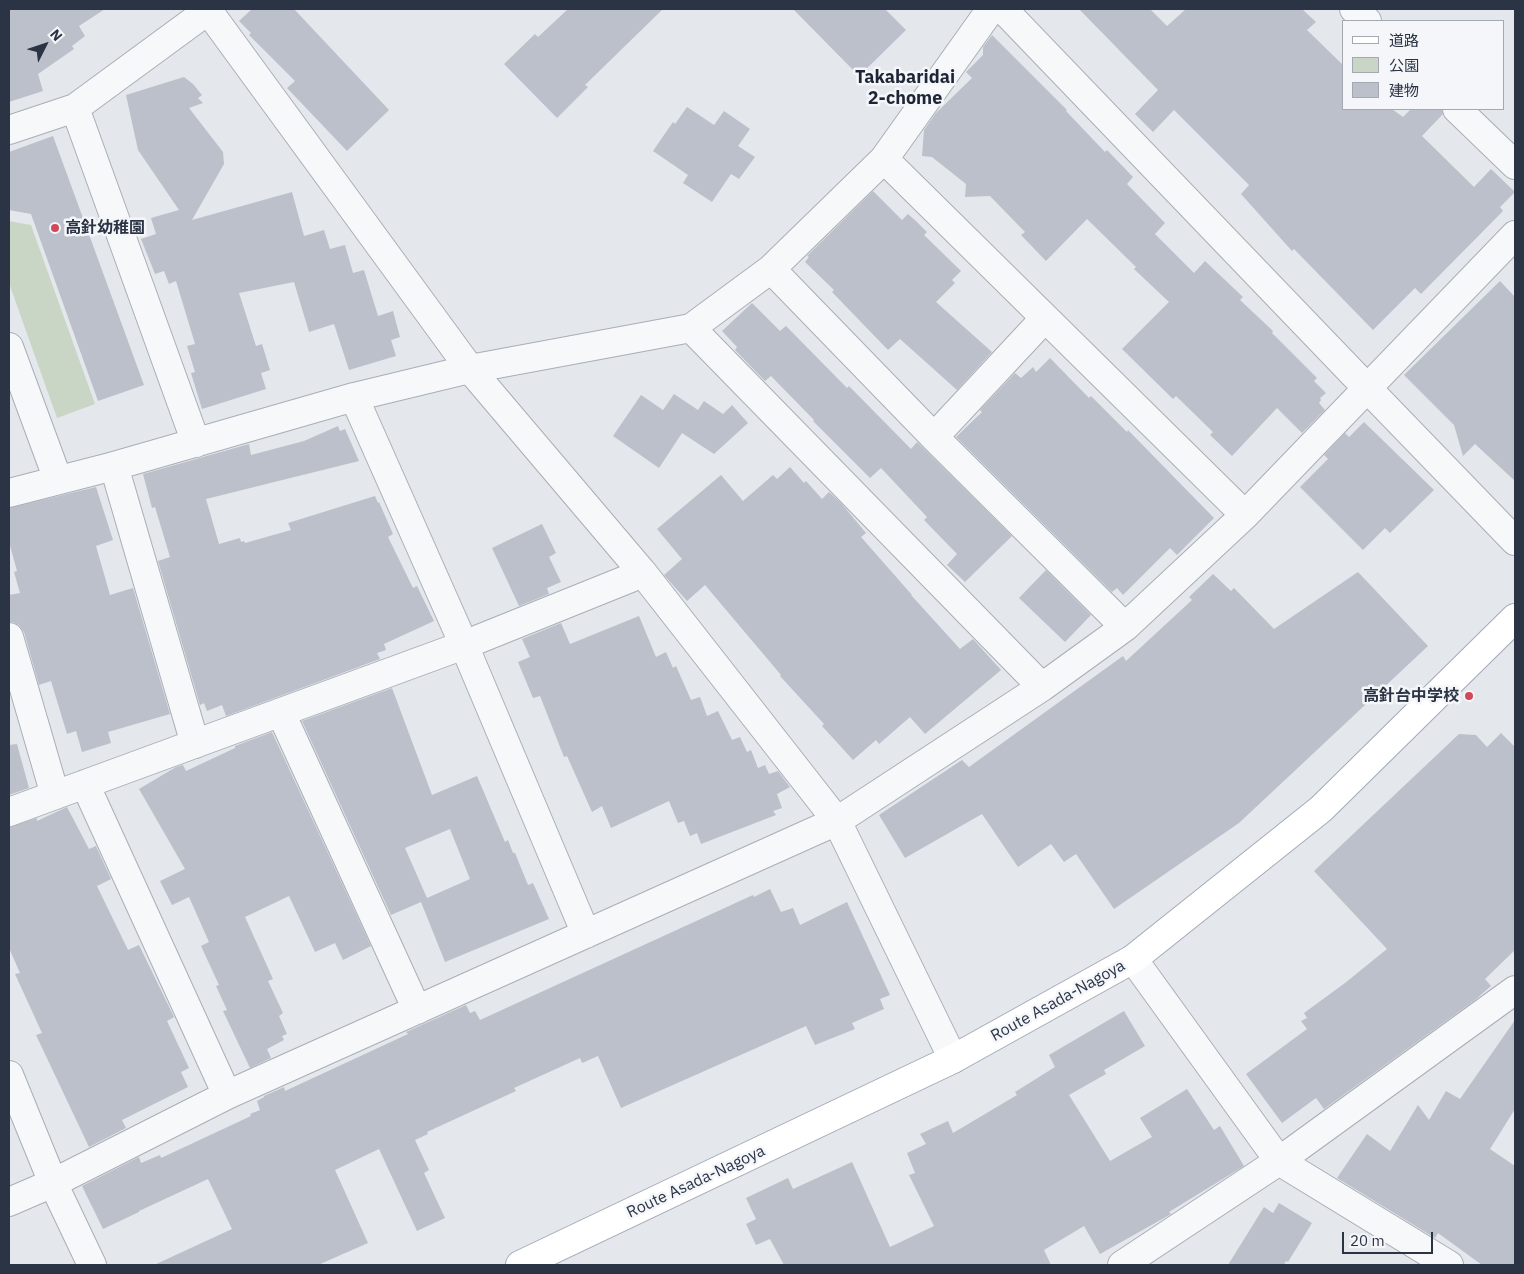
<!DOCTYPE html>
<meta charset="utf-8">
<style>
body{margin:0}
#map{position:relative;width:1524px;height:1274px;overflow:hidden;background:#e4e7ec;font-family:"IBM Plex Sans","Noto Sans JP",sans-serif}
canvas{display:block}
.frame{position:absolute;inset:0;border:10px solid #2b3445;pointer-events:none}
.legend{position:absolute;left:1342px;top:20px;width:162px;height:90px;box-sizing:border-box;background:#f4f6f9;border:1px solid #a4a8b1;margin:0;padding:6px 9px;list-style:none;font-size:15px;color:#2b3445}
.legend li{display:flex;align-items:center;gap:10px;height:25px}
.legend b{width:25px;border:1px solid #a4a8b1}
.north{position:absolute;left:20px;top:20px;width:50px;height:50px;-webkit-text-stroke:4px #f4f6f9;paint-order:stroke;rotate:49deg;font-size:14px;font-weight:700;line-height:20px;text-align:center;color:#2b3445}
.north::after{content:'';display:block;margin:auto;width:18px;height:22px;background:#2b3445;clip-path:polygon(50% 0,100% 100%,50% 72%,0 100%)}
.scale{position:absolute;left:1342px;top:1232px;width:91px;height:22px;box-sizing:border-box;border:2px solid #2b3445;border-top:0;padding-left:6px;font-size:15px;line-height:18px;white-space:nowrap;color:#2b3445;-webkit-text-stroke:4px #f4f6f9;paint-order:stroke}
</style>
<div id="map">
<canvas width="1524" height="1274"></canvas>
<div class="frame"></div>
<ul class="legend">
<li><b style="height:6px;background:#fff"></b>道路</li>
<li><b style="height:14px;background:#c9d6c5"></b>公園</li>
<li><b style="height:14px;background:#bbc0ca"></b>建物</li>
</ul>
<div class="north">N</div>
<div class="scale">20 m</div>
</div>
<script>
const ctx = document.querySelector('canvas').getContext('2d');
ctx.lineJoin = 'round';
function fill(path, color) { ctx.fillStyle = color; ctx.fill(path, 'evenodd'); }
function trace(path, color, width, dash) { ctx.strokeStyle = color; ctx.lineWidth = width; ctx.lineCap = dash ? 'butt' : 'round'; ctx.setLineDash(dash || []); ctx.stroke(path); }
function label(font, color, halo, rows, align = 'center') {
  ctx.font = font + ' "IBM Plex Sans","Noto Sans JP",sans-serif'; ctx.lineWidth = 5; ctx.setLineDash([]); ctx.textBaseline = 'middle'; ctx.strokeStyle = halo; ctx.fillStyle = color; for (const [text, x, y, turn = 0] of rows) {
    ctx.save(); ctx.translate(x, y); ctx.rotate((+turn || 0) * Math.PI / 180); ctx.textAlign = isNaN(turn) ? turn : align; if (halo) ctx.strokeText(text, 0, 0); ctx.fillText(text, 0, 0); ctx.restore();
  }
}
const green = new Path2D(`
 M9 221 31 225 95 404 57 418 9 283Z`);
const building = new Path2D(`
 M9 9H105L79 26 85 36 72 46 74 49 38 74 43 91 9 102Z
 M252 9H294L389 110 347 151 287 88 295 81 249 35 251 33 239 21Z
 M568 9H663L585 85 588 87 557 118 504 64 535 34 538 37Z
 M793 9H885L906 30 859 76Z
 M1079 9H1150L1167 26 1186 9H1302L1316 22 1307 30 1343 65V109H1392L1403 117 1411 109H1442L1443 114 1422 136 1474 187 1491 169 1515 192 1500 207 1503 211 1421 294 1415 288 1373 330 1294 249 1292 251 1241 194 1249 185 1174 110 1153 132 1135 114 1158 90Z
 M992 35 1067 110 1066 111 1105 152 1107 150 1133 177 1127 184 1165 223 1155 234 1194 273 1205 261 1243 297 1240 300 1273 331 1272 333 1317 378 1314 381 1326 393 1320 398 1321 400 1319 403 1325 410 1302 433 1277 408 1232 456 1210 435 1213 432 1176 396 1173 399 1122 349 1169 302 1134 269 1136 267 1087 219 1046 261 1021 235 1025 232 990 196 965 197 966 184 932 157 922 156 924 130 936 113 972 78 966 72 983 55V47Z
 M184 77 193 84 202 95 198 98 203 103 189 108 223 152 224 164 192 220 292 192 304 236 324 230 330 249 345 245 353 273 364 270 378 316 393 311 400 337 391 340 396 356 349 370 334 324 309 332 294 282 239 293 256 346 262 344 270 370 261 373 266 389 202 409 191 373 195 372 187 346 195 344 176 281 169 284 164 271 155 274 141 239 156 234 151 218 179 210 138 150 126 95Z
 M687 107 714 125 724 111 750 129 738 146 755 157 739 179 731 174 712 202 683 183 688 175 653 151 673 122 675 124Z
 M53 136 144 385 98 401 31 214 9 210V152Z
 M873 191 902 220 908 214 917 222 927 232 924 235 961 271 952 280 955 283 936 302 992 352 957 390 900 339 888 350 832 292 834 290 805 262 809 257 807 256Z
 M1500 281 1515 297V481L1475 444 1463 456 1454 425 1404 375Z
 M752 303 780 331 786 326 847 388 849 386 911 449 917 442 1012 536 965 582 947 565 957 554 924 520 927 517 881 468 870 478 813 421 814 420 771 376 765 381 735 350 737 347 722 331Z
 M1050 358 1089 398 1091 396 1127 432 1128 430 1214 518 1177 555 1170 548 1123 595 1117 588 1112 592 956 437 982 412 980 410 1015 373 1021 378 1033 367 1036 372Z
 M674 394 698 410 704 401 723 414 732 405 748 423 714 454 682 433 659 468 613 436 641 395 663 410Z
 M1364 422 1434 490 1390 533 1385 528 1363 550 1300 487 1328 459 1324 455 1345 433 1349 437Z
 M338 426 340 431 345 429 359 461 206 499 219 544 240 538 241 542 244 541 245 543 291 530 288 523 375 496 378 503 379 502 393 534 388 537 413 588 417 586 434 621 384 644 386 650 377 653 380 659 226 716 222 705 207 711 204 703 200 705 158 561 170 557 155 507 152 508 143 474 249 444 251 455 304 441Z
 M790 467 804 483 806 481 822 499 829 492 841 503 866 533 861 537 912 595H911L960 649 973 639 1001 670 925 734 910 717 879 744 876 740 853 760 822 726 824 724 780 676 781 675 705 585 687 601 664 575 682 559 657 529 721 475 743 501 773 475 777 479Z
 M96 487 113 540 96 546 110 595 133 588 170 714 108 732 111 743 82 752 76 731 67 734 51 681 39 685 24 632 19 625 13 622H9V595L20 593 14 572 17 571 9 542V508Z
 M542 524 556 553 549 557 561 582 547 588 549 594 519 606 492 548Z
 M1046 570 1091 615 1065 642 1019 598Z
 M1358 572 1428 646 1239 823 1114 909 1076 854 1064 862 1051 844 1018 867 982 814 905 858 879 815 962 760 969 767 1123 656 1126 661 1192 600 1189 597 1213 574 1231 591 1234 588 1274 629Z
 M639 616 656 657 666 652 673 668 676 666 691 700 700 697 707 716 718 711 732 740 740 737 747 752 751 750 758 768 765 765 769 774 778 771 790 787 777 794 782 808 773 811 776 815 701 844 697 833 690 836 684 821 678 823 669 801 611 828 602 806 592 812 567 756 564 757 540 696 533 698 518 662 530 657 522 639 561 623 570 644Z
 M392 688 432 795 477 776 505 842 508 840 513 853H515L528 885 533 883 549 919 445 962 421 902 391 915 302 721ZM450 829 470 879 427 898 405 848Z
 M272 732 371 946 343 960 335 943 315 952 289 896 245 917 273 979 268 981 283 1013 279 1016 287 1034 282 1036 284 1040 267 1049 271 1058 250 1068 223 1011 227 1010 216 986 219 985 201 946 209 942 189 897 172 905 160 881 185 869 139 789 176 767 183 765 186 771 235 748V746Z
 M1501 733 1515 747V950L1485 979 1491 986 1475 1000 1324 1109 1316 1098 1282 1123 1246 1074 1307 1029 1301 1021 1307 1018 1304 1013 1345 983 1387 949 1314 871 1459 734 1476 735 1487 747Z
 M17 744 29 788 9 795V745Z
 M67 807 89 849 96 846 111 879 97 886 128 950 139 945 174 1017 167 1021 189 1068 181 1072 188 1087 122 1120 126 1128 89 1147 36 1035 42 1033 15 974 20 973 9 948V827L37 818V821Z
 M770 889 781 912 793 908 800 925 847 902 890 995 880 999 884 1009 852 1023 855 1029 815 1045 806 1026 621 1108 598 1056 582 1063 580 1058 514 1088 516 1091 427 1132 428 1134 415 1140 429 1170 424 1173 445 1218 417 1231 379 1149 335 1170 368 1243 318 1265H154L232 1229 208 1179 139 1211V1212L103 1229 82 1186 139 1157 141 1163 160 1155 161 1158 251 1116 250 1114 260 1110 257 1101 264 1097V1096L284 1087 285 1091 408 1034 406 1032 466 1005 470 1013 475 1011 480 1020 753 895 754 897Z
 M1124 1011 1145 1046 1104 1070 1106 1074 1069 1095 1110 1161 1152 1137 1140 1118 1187 1089 1214 1130 1220 1126 1244 1166 1169 1212 1171 1214 1100 1254 1084 1226 1044 1250 1051 1265H784L770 1239 756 1245 746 1224 756 1219 746 1198 788 1178 793 1189 852 1162 890 1247 934 1226 909 1175 915 1173 907 1153 926 1144 920 1134 948 1121 953 1133 1017 1095 1015 1092 1055 1067 1049 1055Z
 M1515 1020V1109L1490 1149 1515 1166V1265H1482L1438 1233 1435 1238 1337 1178 1367 1134 1390 1151 1418 1105 1429 1120 1446 1091 1460 1099Z
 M1279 1203 1312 1223 1288 1262 1286 1261 1284 1265H1228L1264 1207 1273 1213Z`);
const minor = new Path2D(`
 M207 9 470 369 643 573 837 821 953 1059
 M1003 9 1367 388 1515 541
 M1354 9 1367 21
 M75 108 196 443
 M1457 109 1515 165
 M9 130 75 108 210 9
 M884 159 1245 515
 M771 269 934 437
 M1045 318 934 437 1125 627
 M691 328 1042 687
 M9 347 58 480
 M354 397 464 645 586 934
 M114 466 195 744
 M9 493 114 466 354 397 470 369 691 328 771 269 884 159 991 9
 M9 637 55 795
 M281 713 417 1010
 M85 784 227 1095
 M9 812 464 645 643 573
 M1133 959 1279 1161 1449 1265
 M9 1075 53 1183 92 1265
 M9 1202 53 1183 227 1095 837 821 1042 687 1125 627 1245 515 1515 235
 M1122 1265 1279 1161 1515 990`);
const major = new Path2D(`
 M520 1265 953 1059 1133 959 1321 809 1515 618`);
const markers = [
 [55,228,5,"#d1495b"],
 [1469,696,5,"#d1495b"]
];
const poiNames = [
 ["高針幼稚園",65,228],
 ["高針台中学校",1459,696,"right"]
];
const streetNames = [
 ["Route Asada-Nagoya",1058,1001,-29],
 ["Route Asada-Nagoya",696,1182,-25]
];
const neighbourhoodNames = [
 ["Takabaridai",905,78],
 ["2-chome",905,99]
];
fill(green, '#c9d6c5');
fill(building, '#bbc0ca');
trace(minor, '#a9aeb7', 30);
trace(major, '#a3abb8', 30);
trace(minor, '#f7f8fa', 28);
trace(major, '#fff', 28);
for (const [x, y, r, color] of markers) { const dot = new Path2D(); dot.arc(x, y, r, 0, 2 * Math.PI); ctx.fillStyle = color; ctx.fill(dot); trace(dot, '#f4f6f9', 2); }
label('bold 16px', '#2b3445', '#f4f6f9', poiNames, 'left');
label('16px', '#2b3445', '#f4f6f9', streetNames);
label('bold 18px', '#1d2536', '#f4f6f9', neighbourhoodNames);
</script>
